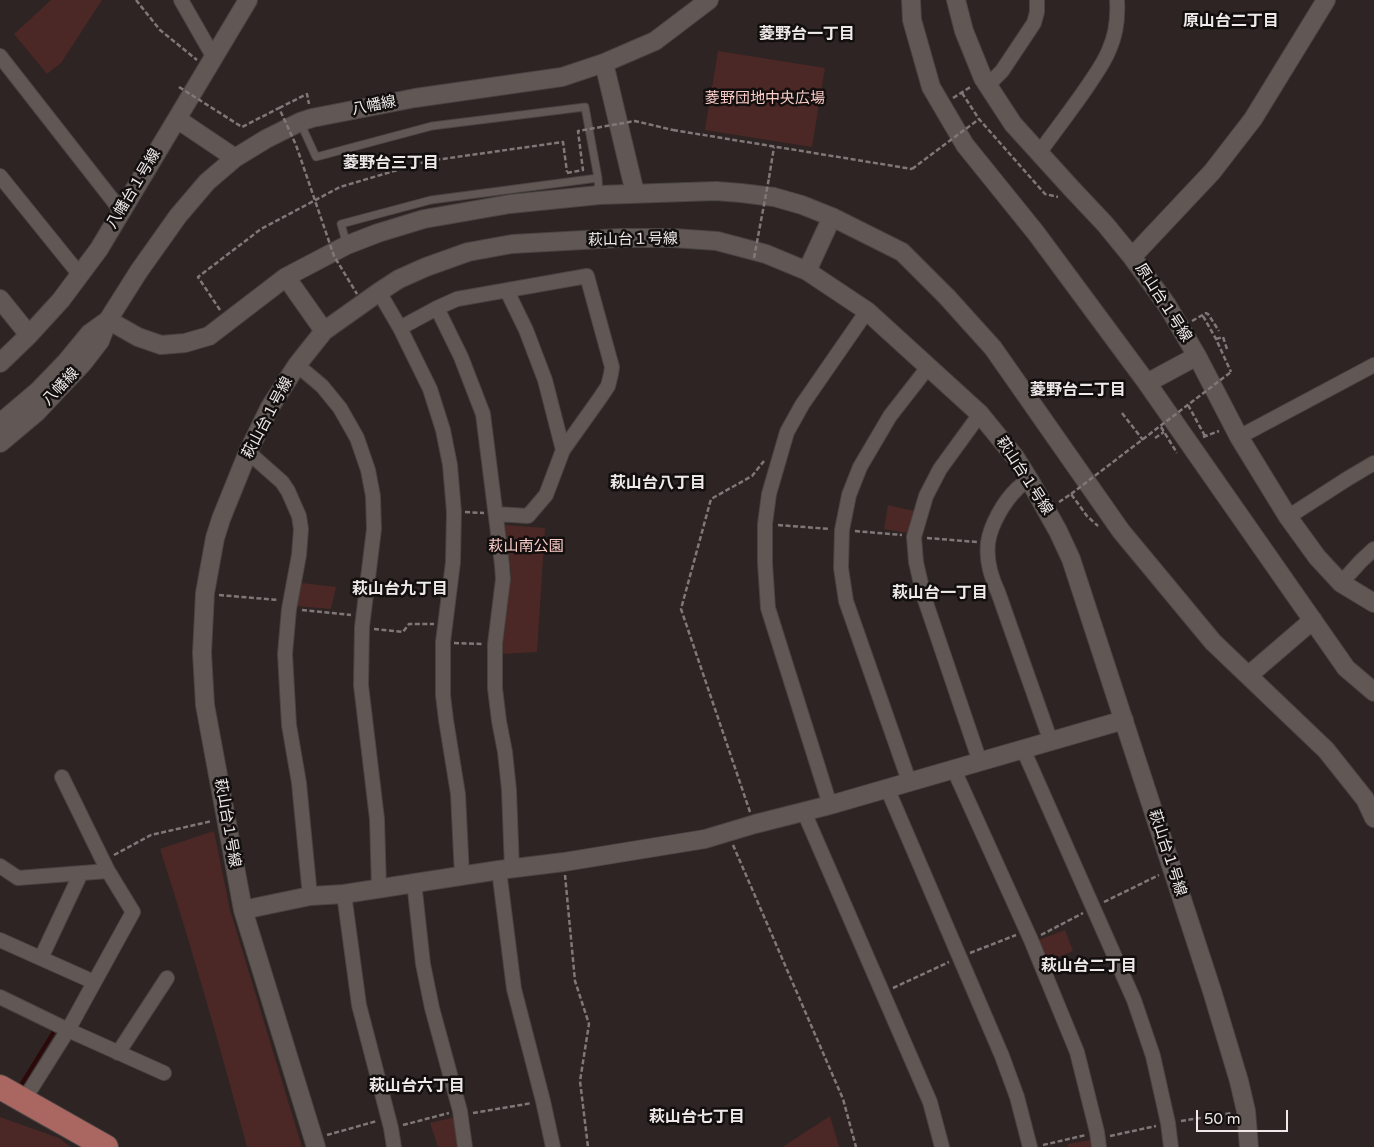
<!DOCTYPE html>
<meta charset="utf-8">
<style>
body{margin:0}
#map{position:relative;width:1374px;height:1147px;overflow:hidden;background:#2d2423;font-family:"Varela Round",sans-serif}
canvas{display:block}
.scale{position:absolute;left:1196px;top:1110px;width:92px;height:22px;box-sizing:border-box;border:2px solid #efe9e9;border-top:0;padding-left:6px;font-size:15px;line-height:18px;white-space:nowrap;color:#efe9e9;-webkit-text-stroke:4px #120f0e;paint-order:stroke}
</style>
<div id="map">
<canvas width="1374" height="1147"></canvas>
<div class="scale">50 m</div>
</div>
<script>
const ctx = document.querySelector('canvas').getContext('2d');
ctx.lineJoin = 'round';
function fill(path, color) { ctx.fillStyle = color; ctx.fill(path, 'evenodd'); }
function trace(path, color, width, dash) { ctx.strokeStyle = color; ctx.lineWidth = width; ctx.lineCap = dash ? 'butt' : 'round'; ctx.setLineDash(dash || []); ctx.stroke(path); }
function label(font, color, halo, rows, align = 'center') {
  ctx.font = font + ' "Varela Round","Noto Sans JP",sans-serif'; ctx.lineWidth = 5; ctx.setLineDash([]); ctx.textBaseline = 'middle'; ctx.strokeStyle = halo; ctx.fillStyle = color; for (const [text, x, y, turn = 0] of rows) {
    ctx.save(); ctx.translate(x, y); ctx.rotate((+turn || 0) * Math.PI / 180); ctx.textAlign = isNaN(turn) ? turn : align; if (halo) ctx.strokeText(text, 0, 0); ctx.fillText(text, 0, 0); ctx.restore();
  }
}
const green = new Path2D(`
 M51 0H102L61 63 47 74 14 34Z
 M718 51 825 68 812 147 705 130Z
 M888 505 914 511 908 533 884 529Z
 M505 525 545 528 537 652 502 654 511 572Z
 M302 583 336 587 331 609 296 606Z
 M214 831 230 910 302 1147H247C220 1047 192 948 160 849Z
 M1065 930 1073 951 1046 962 1036 941Z
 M830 1116 839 1147H784V1146Z
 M0 1117 59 1138 71 1147H0Z
 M455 1117 460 1147H438L430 1123Z
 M1095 1139 1097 1147H1068V1144Z`);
const stream = new Path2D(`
 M21 1085 53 1033V1028H51`);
const path = new Path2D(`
 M136 0 160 30 197 60
 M962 93 979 119 1045 194 1058 197
 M953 98 972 86
 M279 108 307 94 309 104
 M673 130 912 169
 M769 178 774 147
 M220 310 198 277 261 229 340 187 428 161 563 142 567 172
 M1203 316 1216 339 1231 372
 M1192 321 1206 313 1208 314 1219 331
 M1216 339 1223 337 1227 349
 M1188 405 1205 436
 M1122 413 1143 440
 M1203 437 1219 431
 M1155 438 1164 432
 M1059 502 1071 494 1087 516 1098 526
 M465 512 484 513
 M778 525 830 529
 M855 531 902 535
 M927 538 977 542
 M219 595 278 600
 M302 610 351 615
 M374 629 403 632 409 624H434
 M454 643 483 644
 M750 812 681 609 711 499 752 476 764 461
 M733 845 843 1099 856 1147
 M114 855 151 835 212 821
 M565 875 575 981 589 1024 580 1081 588 1147
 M1104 902 1159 875
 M1041 935 1083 913
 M970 953 1016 935
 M893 988 949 962
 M473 1113 532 1103
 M1181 1121 1232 1113
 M403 1125 449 1113
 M327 1135 377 1121
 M1110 1136 1156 1126
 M1043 1145 1086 1135`);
const service = new Path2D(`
 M300 122 316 157 432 126 585 107 598 178 599 195
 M347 245 341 224 431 200 598 178`);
const minor = new Path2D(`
 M181 0 213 56
 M0 56 122 212
 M987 86 1002 71 1034 23 1037 12V0
 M1039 153C1055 131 1072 109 1087 87 1095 75 1104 63 1109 50 1116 35 1118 16 1117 0
 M0 176 80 275
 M507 291 526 330 545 380 563 450
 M379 292 400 328 430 389 443 430 450 465 454 512 453 562 443 642V695L446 720 458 794 462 876
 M437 308 461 357 483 414 502 565 503 579 495 644V688L499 721 505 752 509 790 512 869
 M400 328 437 308 457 299 587 276 612 367 611 374 608 386 600 398 563 450 546 495 528 516 496 514
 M297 365 322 386 340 408 357 438 368 470 373 496 374 529 362 627 361 685 377 819 379 888
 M1239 437 1374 365
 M248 452 282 482 288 491 299 516 301 529 299 555 289 609 285 654 289 725 299 783 310 896
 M1030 481C1026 483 1020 485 1017 489 1004 501 990 526 988 543 986 560 991 577 998 592L1051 742
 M1288 517 1347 479 1374 463
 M1341 583 1361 561 1374 549
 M1023 749 1134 1000 1153 1056 1168 1123 1171 1147
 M980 762 924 597 916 562 914 537 926 496 940 469 980 414
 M954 770 1031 940 1077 1052 1097 1132 1099 1147
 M909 781 846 601 841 568 842 530 849 495 860 467 890 416 929 366
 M887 788 1002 1056 1017 1097 1030 1147
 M830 805 768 608 765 563V524L769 494 787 432 802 405 867 311
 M804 812 930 1102 942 1147
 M0 866 18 878 108 871
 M499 870 514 989 543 1101 553 1147
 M414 882 423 964 432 1008 460 1111 465 1147
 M344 894 359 1005 391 1128 394 1147
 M0 940 94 982
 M41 958 81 873
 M0 997 68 1030 164 1073
 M118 1053 167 978
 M24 1100 68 1030 133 912 108 871 62 777`);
const tertiary = new Path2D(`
 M911 0 912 20 931 87 965 145 1036 233 1147 383 1346 668 1374 692
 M956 0 964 31 983 78 1013 124 1072 189 1105 224 1132 257 1167 305 1197 356 1239 437 1288 517 1317 557 1341 583 1374 603
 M604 63 635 193
 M177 119 235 158
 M1132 257 1212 172 1253 119 1326 0
 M807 271 832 217
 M286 277 324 331
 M0 299 29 335
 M108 320 138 337 161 345 185 343 209 336 286 277 347 245 378 233 424 219 510 204 599 195 716 191 741 193 774 197 802 205 832 217 902 252 947 297 993 348 1121 531 1213 642 1326 750 1365 799 1374 818
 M0 363 29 335 61 300 99 249 248 0
 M1147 383 1197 356
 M0 423 38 391 66 362 90 333 108 320
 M0 443 37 412 83 363 100 341 108 320 139 271 178 216 207 182 235 158 266 139 300 122 312 118 415 98 562 77 604 63 655 41 709 0
 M1249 675 1313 620
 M243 910 310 896 344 894 499 870 564 862 705 839 755 824 830 805 1124 720
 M316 1147 243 910 205 705 202 653 205 593 215 538 221 519 248 452 270 407 297 365 324 331 379 292 399 279 426 267 468 252 512 244 620 238H673L717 241 766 254 807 271 867 311 980 414 1015 457 1030 481 1058 531 1071 559 1212 991 1239 1081 1246 1111 1249 1147`);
const trunk = new Path2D(`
 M0 1087 106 1147`);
const pathBridge = new Path2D(`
 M179 87 242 127 279 108 296 145 334 256 357 294
 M912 169 979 119
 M567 173 583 170 578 131 635 121 673 130
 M754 258 769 178
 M1161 427 1177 453
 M1071 494 1231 372`);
const parkNames = [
 ["菱野団地中央広場",765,99],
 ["萩山南公園",526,547]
];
const streetNames = [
 ["八幡線",374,106,-11],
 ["八幡台１号線",134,189,-59],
 ["萩山台１号線",633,240,-1],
 ["原山台１号線",1163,303,57],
 ["八幡線",61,387,-46],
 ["萩山台１号線",268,418,-62],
 ["萩山台１号線",1024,476,57],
 ["萩山台１号線",227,823,80],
 ["萩山台１号線",1167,853,72]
];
const neighbourhoodNames = [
 ["原山台二丁目",1231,22],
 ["菱野台一丁目",807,35],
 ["菱野台三丁目",391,164],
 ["菱野台二丁目",1078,391],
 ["萩山台八丁目",658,484],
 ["萩山台九丁目",400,590],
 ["萩山台一丁目",940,594],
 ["萩山台二丁目",1089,967],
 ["萩山台六丁目",417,1087],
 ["萩山台七丁目",697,1118]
];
fill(green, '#4b2826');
trace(stream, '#2c0908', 4);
trace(service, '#494342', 9);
trace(minor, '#494342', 16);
trace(tertiary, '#494342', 20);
trace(trunk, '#494342', 26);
trace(path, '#807878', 2.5, [5, 2.5]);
trace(service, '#615856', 7);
trace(minor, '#615856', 14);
trace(tertiary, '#615856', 18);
trace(trunk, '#aa6762', 24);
trace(pathBridge, '#807878', 2.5, [5, 2.5]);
label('15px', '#fbcdc8', '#120f0e', parkNames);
label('15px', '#efe9e9', '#120f0e', streetNames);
label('bold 16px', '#efe9e9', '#120f0e', neighbourhoodNames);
</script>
